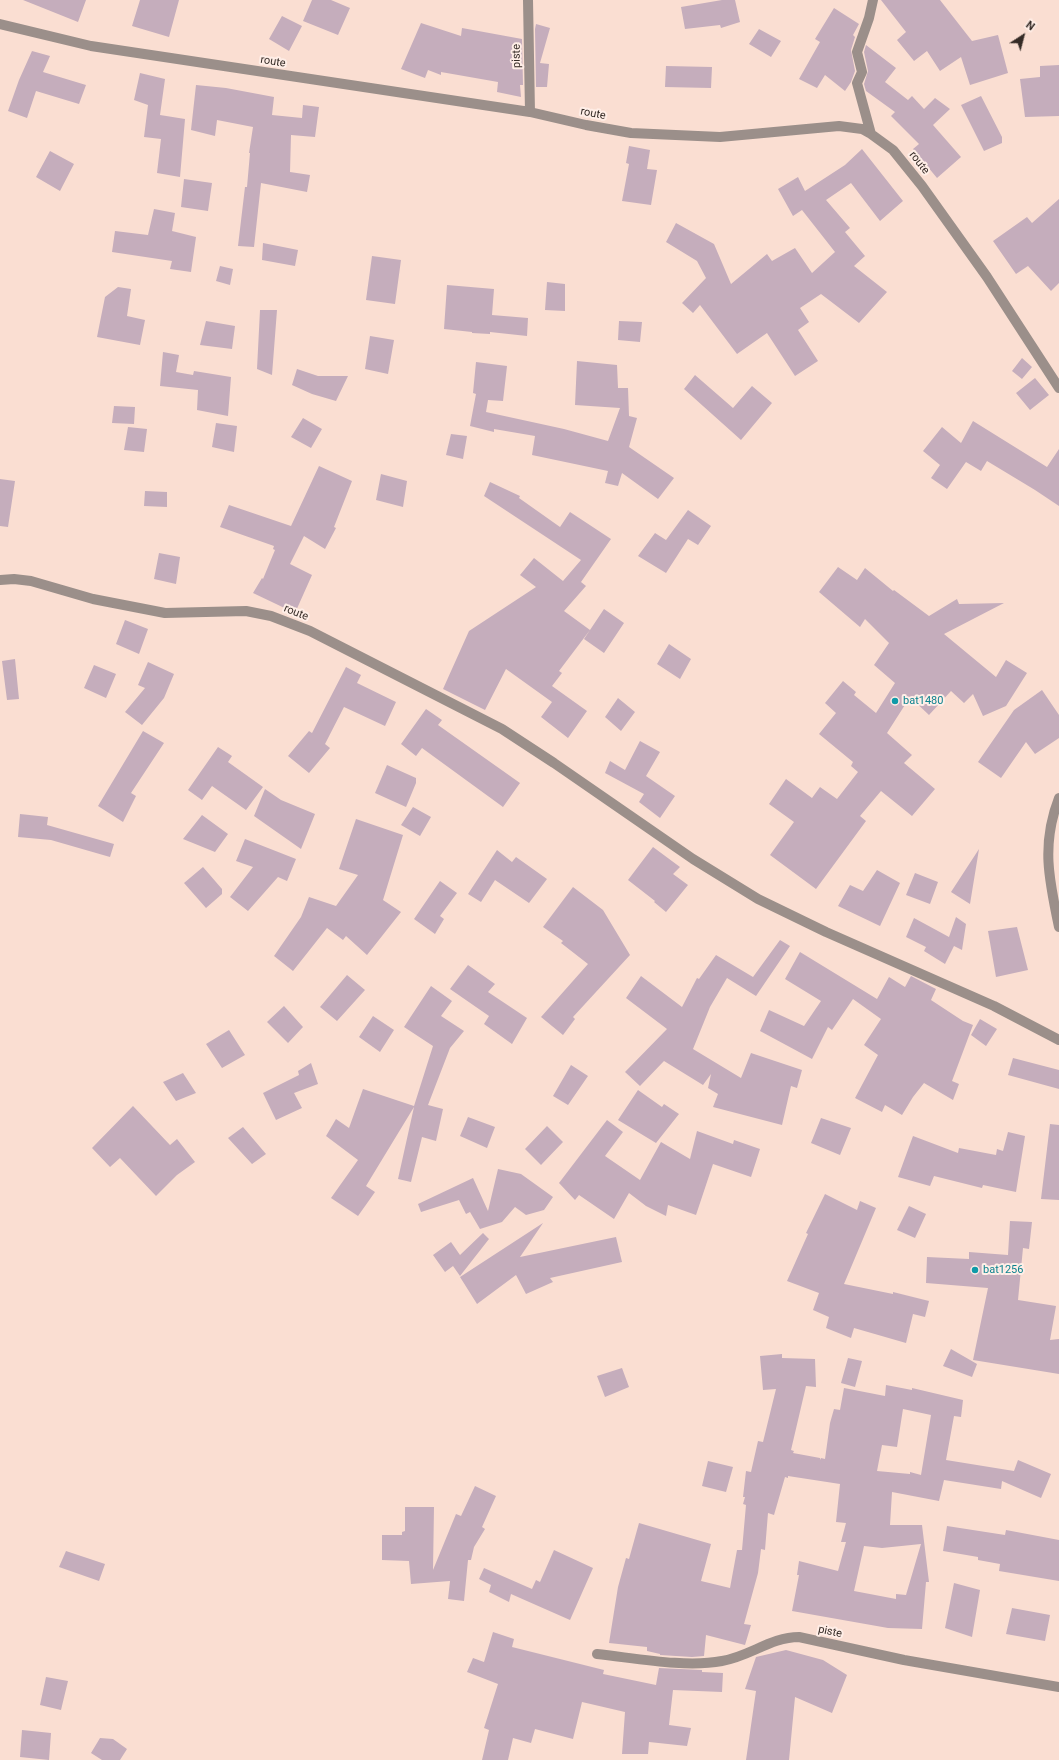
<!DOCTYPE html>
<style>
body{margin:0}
#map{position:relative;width:1059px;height:1760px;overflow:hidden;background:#faded2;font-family:Roboto,sans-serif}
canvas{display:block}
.north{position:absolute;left:1003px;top:16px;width:40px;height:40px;-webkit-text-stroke:3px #ffeee7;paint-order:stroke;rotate:36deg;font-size:11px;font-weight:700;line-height:16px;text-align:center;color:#352b26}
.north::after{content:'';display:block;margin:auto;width:14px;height:18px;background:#352b26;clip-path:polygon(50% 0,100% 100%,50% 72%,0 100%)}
</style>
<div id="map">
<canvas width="1059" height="1760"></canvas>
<div class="north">N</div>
</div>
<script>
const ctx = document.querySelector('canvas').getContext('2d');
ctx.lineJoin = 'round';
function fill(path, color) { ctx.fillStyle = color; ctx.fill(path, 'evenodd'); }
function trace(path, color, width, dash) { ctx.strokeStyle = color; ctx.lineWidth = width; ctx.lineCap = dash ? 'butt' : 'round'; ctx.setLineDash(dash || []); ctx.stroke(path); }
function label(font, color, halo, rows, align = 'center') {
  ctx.font = font + ' Roboto,sans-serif'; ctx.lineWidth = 4; ctx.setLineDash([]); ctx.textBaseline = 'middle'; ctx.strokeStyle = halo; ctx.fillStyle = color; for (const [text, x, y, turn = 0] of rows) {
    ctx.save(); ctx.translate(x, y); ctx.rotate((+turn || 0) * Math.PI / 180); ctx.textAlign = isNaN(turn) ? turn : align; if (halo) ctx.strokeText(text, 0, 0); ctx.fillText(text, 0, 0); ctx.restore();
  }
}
const building = new Path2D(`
 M23 0H86L78 22Z
 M140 0H179L169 37 132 26Z
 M312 0H331L350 8 338 35 303 21Z
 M722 0H735L740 22 721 28 720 25 685 29 681 7Z
 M881 0H940L972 41 998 35 1008 73 970 85 961 57 940 71 927 51 914 61 897 40 906 32Z
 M834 8 859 24 853 35 855 37 851 50 855 71 851 82 845 91 825 75 817 88 799 79 820 42 815 39Z
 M282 16 302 26 289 51 269 39Z
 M421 23 461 36 462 28 522 39 523 85H520L521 97 497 92 498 82 441 72V75L428 70 425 78 401 69Z
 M536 24 550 28 540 63 549 64 547 87H536L535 29Z
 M759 29 781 41 771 57 749 44Z
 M866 45 896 68 885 82 908 100 912 96 924 109 935 98 950 109 933 125 961 157 937 178 913 149 919 144 891 116 895 112 866 91 864 84 868 71 864 52Z
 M32 51 50 56 43 72 86 85 79 104 36 91 27 118 8 111 19 80Z
 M1059 65V116L1025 117 1020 79 1040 77V66Z
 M666 66 712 67 711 88 665 87Z
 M140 73 165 79 160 115 185 119 180 177 157 173 161 139 144 137 148 105 134 100Z
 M196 85 226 88 274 97 272 115 302 118 303 105 319 107 315 137 291 135 290 172 310 175 307 192 261 183 254 247 238 246 245 187H247L250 153H249L253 127 217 120 215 136 191 130Z
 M981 96 1002 137V143L984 151 961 105Z
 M629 146 650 150 647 169 657 170 651 205 622 201 629 164 626 163Z
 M862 149 903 201 880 221 851 183 826 200 850 228 845 232 865 256 854 266 887 292 859 323 821 294 800 308 809 322 798 330 818 361 795 376 767 333 737 354 700 305 693 313 682 303 706 278 697 261 666 242 676 223 714 244 731 284 767 254 772 261 795 248 812 273 835 252 802 210 793 216 778 189 798 177 805 191 845 165Z
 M50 151 74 164 60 191 36 177Z
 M184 179 212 183 208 211 181 207Z
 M1059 199V283L1051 291 1028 266 1016 274 993 241 1027 217 1032 223Z
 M154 209 175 213 172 231 196 237 191 272 170 269 172 261 112 252 115 231 148 235Z
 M263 243 298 250 295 266 262 260Z
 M372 256 401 260 395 304 366 300Z
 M220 266 233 269 230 285 216 281Z
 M547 282 565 284V311L545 310Z
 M447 285 494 289 492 315 528 318 527 336 490 332V334L472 333V332L444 329Z
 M118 287 131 289 127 316 145 320 140 345 97 337 105 297Z
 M260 310H277L272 375 257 369Z
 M206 321 235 326 232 349 200 345Z
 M619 321 642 322 640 342 618 340Z
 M370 336 394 340 388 374 365 369Z
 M163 352 179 355 176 372 193 375 194 371 231 377 228 416 197 410 198 390 160 386Z
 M1022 358 1032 367 1022 379 1012 371Z
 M577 361 617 365 618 388H628L629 416 637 418 629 447 674 478 658 499 622 473 618 486 605 483 608 471 532 455 535 436 494 429V432L470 426 476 394 473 393 476 362 507 366 503 401 488 400 486 412 564 429 608 441 620 408 575 405Z
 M297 369 318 376H348L336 401 312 394 292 385Z
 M695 375 733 408 752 386 772 403 741 440 684 389Z
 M1035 378 1049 395 1030 410 1016 393Z
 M114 406 135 407 134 424 112 423Z
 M303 418 322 429 311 448 291 437Z
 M973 421 1047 467 1059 449V506L1035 490 987 461 981 471 966 462 947 489 931 478 940 465 923 451 942 427 961 443Z
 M216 423 237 426 234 452 212 447Z
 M128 427 147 429 144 452 124 450Z
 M451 434 467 436 463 459 446 455Z
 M319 466 352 481 334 527 336 528 325 549 304 536 290 564 312 575 295 613 253 593 262 578 263 579 275 550 273 549 274 546 220 527 229 505 291 526Z
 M381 474 407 481 403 507 376 500Z
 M0 479 15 481 8 527 0 526Z
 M490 482 520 496 519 498 560 527 570 512 611 539 581 582 586 586 564 611 590 630 559 671 562 673 552 686 587 711 568 738 541 717 552 702 506 669 485 710 443 689 469 631 536 587 520 575 534 558 563 581 581 560 484 496Z
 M145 491 167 492V507L144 506Z
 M688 510 711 526 698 545 688 539 666 573 638 556 655 533 666 540Z
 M159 553 180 557 176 584 154 579Z
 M838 567 857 580 865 568 893 591 894 590 929 616 957 599 959 604 1004 603 944 634 996 677 1006 660 1027 673 1006 706 983 716 973 694 964 703 951 691 929 715 910 697 887 733 912 755 904 763 935 789 912 816 881 791 860 816 866 821 816 889 770 855 794 822 769 804 786 779 812 798 820 787 837 799 858 772 851 766 853 762 819 734 836 713 825 703 843 681 856 692 854 695 876 713 895 683 874 665 889 643 865 619 860 627 819 592Z
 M604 609 624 623 604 653 584 639Z
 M125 620 148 629 139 654 116 644Z
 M669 644 691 659 680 679 657 664Z
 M15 659 19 699 7 700 2 661Z
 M148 662 174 674 164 698 142 725 125 712 145 688 138 685Z
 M94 665 116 674 106 698 84 688Z
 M346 667 361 675 357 683 396 702 385 726 344 707 325 744 330 748 309 773 288 756 309 731 312 733Z
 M1042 690 1059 715V738L1035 754 1026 742 1001 778 978 762 1014 710Z
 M618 698 635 712 621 731 605 717Z
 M426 709 442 720 438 725 520 783 503 807 422 748 416 756 401 744Z
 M143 731 164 743 131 793 136 796 123 822 98 806Z
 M640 741 660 752 646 776 675 796 660 818 639 802 644 794 605 773 610 761 625 770Z
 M218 747 232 756 228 762 263 787 246 810 212 786 202 800 188 790Z
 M387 765 416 778V783L406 807 375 793Z
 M265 789 281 800 315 814 301 849 254 816Z
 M413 807 431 817 420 836 401 825Z
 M20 814 48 817 47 825 114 844 110 857 51 840 18 837Z
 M202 815 228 834 215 852 183 839Z
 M356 819 403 835 383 900 401 912 367 955 346 936 343 940 327 928 293 971 274 956 301 917 309 897 336 906 358 875 339 869Z
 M245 839 296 859 287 881 278 877 248 911 230 897 253 867 236 861Z
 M653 847 680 867 673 874 688 885 666 912 654 902 655 901 628 880Z
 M979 849 970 904 951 892Z
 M497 850 512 862 516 857 547 879 529 903 495 880 481 902 468 894Z
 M203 867 222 889V894L206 908 184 883Z
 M877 870 900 883 880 926 838 906 850 885 863 891Z
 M915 873 938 882 930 904 906 895Z
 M440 881 457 893 440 916 444 919 435 934 414 919Z
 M573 887 603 910 630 955 573 1017 575 1019 563 1035 541 1017 588 964 561 943 563 941 543 927Z
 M956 917 966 924 962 950 954 946 945 964 924 951 926 947 906 937 914 918 949 937Z
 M1017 927 1028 970 996 977 988 931Z
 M780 940 790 946 756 996 727 978 710 1007 693 1049 741 1078 751 1053 802 1070 797 1088 791 1086 782 1125 713 1107 718 1094 708 1088 711 1074 703 1085 664 1061 640 1086 625 1072 667 1029 626 998 641 976 682 1007 697 978 699 979 716 955 753 977Z
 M800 952 877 999 889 977 905 987 911 976 936 989 931 1000 963 1021 973 1025 952 1081 959 1084 953 1100 924 1083 913 1097 902 1115 885 1105 882 1112 855 1098 878 1055 864 1045 881 1019 853 999 832 1030 828 1027 812 1059 760 1031 769 1010 804 1026 821 1001 785 979Z
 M468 965 495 984 488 992 527 1018 512 1044 484 1024 489 1016 450 989Z
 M347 975 365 990 337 1021 320 1007Z
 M431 986 452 1001 441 1016 464 1031 450 1048 428 1105 443 1109 436 1141 422 1137 411 1182 398 1179 414 1107 366 1186 375 1192 358 1216 331 1198 358 1160 326 1136 336 1119 349 1128 363 1089 414 1106 433 1046 404 1027Z
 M284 1006 303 1027 288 1043 267 1022Z
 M373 1016 394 1030 380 1052 359 1037Z
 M980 1019 997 1029 986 1046 971 1035Z
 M229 1030 245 1055 222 1068 206 1044Z
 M1013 1058 1059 1070V1089L1008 1075Z
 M311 1063 318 1084 294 1093 302 1108 276 1120 263 1093 299 1075 298 1071Z
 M571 1065 588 1076 568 1105 553 1096Z
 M183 1073 196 1093 176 1101 163 1082Z
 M638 1090 662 1107 664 1104 679 1114 656 1143 618 1120Z
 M133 1106 170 1145 177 1139 195 1162 177 1175 156 1196 120 1158 110 1167 92 1148Z
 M468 1117 495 1127 487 1148 460 1136Z
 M821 1118 851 1128 840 1155 811 1143Z
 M607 1120 623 1132 605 1156 640 1180 661 1142 690 1159 697 1131 733 1144 734 1140 760 1149 751 1177 713 1164 696 1215 668 1205 666 1216 646 1206 629 1193 614 1219 579 1195 575 1200 559 1183Z
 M1050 1124 1059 1125V1200L1041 1199Z
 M547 1126 563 1142 541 1165 525 1149Z
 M243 1127 266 1154 252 1164 228 1138Z
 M1008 1132 1025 1136 1016 1192 983 1185 982 1188 934 1176 930 1186 898 1177 913 1136 958 1153 959 1148 996 1155 997 1149 1003 1151Z
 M498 1169 521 1174 553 1197 544 1210 526 1215 515 1207 502 1222 480 1229 470 1212 466 1214 459 1200 421 1212 418 1204 473 1178 488 1211Z
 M825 1194 857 1210 860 1201 876 1208 844 1284 893 1294V1292L929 1301 925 1317 913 1314 906 1343 854 1328 851 1338 826 1328 829 1317 813 1310 819 1293 787 1281 808 1234 806 1233Z
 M909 1206 926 1214 915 1238 897 1230Z
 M1010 1221 1032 1222 1029 1249 1023 1248 1018 1300 1056 1306 1050 1340 1059 1339V1374L973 1360 988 1288 926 1283 927 1257 969 1259V1252L1008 1255Z
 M543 1223 520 1257 616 1237 622 1262 550 1278 553 1282 526 1294 516 1275 477 1304 460 1277Z
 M483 1233 489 1239 460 1276 453 1266 445 1272 433 1255 451 1242 460 1255Z
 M951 1349 977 1364 972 1377 943 1366Z
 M782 1354V1358L815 1359 816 1387 806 1386 791 1450 794 1451 793 1453 820 1458V1460L821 1458 825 1459 830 1423 834 1409 840 1410 844 1388 885 1396 886 1385 912 1390V1388L963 1400 961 1417 954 1416 946 1460 1014 1471 1018 1460 1051 1474 1041 1498 1002 1481 1001 1489 944 1480 939 1501 892 1492 890 1525H922L929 1582H926L922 1629 888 1628 792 1611 799 1575H797L799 1561 838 1571 846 1542H841L846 1523 836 1522 840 1484 788 1476V1478L785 1477 774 1515 768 1513 765 1550 761 1549 758 1573 744 1624 751 1625 745 1645 706 1635 704 1656 692 1657 660 1655V1654L647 1651V1647L609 1643 618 1587 626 1558 629 1559 639 1523 711 1544 701 1581 730 1588 737 1550H742L746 1505 743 1504 745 1497H743L746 1471 751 1472 758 1441 763 1442 776 1389 763 1390 760 1356ZM903 1409 931 1415 921 1475 910 1472V1474L877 1471 882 1445 897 1447ZM921 1544 906 1595 896 1594V1599L854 1591 864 1546 882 1548Z
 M848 1358 862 1361 855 1387 841 1383Z
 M622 1368 629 1387 605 1397 597 1376Z
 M708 1461 733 1467 726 1492 702 1486Z
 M475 1486 496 1496 482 1527 485 1529 474 1547 471 1560H468L464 1601 448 1599 450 1581 411 1584 409 1561 382 1560V1535H402V1532L405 1531V1507H434L433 1570 456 1514 461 1516Z
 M947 1526 1005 1535 1006 1530 1059 1540V1581L999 1571 1000 1564 978 1560V1557L943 1551Z
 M554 1550 593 1568 570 1620 511 1594 509 1602 489 1592 491 1585 479 1579 484 1568 532 1589 536 1580 540 1582Z
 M66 1551 105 1564 99 1581 59 1567Z
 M954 1583 980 1590 972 1637 945 1628Z
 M1012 1608 1050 1615 1045 1641 1006 1634Z
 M493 1632 514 1639 512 1647 604 1670 603 1674 656 1685 659 1668 702 1670V1672L723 1673 722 1692 673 1690 669 1725 691 1728 687 1746 649 1742 648 1754H622L625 1712 582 1702 573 1739 535 1729 531 1743 513 1738 508 1760H482L489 1730 484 1728 498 1684 467 1672 473 1658 484 1662Z
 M786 1650 823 1660 847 1675 832 1713 795 1697 789 1760H746L756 1691 745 1689 756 1657Z
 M46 1677 68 1681 61 1710 40 1705Z
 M22 1730 51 1733 49 1760 20 1757Z
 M100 1738 113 1739 127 1749 120 1760H102L91 1753Z`);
const street = new Path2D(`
 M528 0 530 112
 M0 24 91 46 530 112 586 125 631 133 720 137 839 126 862 129 871 134 893 150 922 186 987 277 1059 388
 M871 134 857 83 862 72 857 52 869 18 873 0
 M0 580 14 579 31 581 93 599 165 613 246 611 271 616 310 631 502 729 554 763 693 859 758 899 826 932 994 1006 1059 1040
 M1059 798C1041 844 1049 880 1059 927
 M597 1654C635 1658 685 1668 722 1661 749 1657 771 1637 799 1637L904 1660 1059 1687`);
const markers = [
 [895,701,4,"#0f9aa8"],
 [975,1270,4,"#0f9aa8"]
];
const streetNames = [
 ["piste",517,56,-91],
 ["route",273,62,9],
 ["route",593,114,11],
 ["route",919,163,52],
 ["route",296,613,22],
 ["piste",830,1632,12]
];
const cultureNames = [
 ["bat1480",903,701],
 ["bat1256",983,1270]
];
fill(building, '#c5adbc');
trace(street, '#9b8f8a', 10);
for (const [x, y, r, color] of markers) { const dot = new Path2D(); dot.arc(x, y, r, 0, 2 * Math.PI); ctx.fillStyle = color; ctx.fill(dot); trace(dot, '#ffeee7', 1.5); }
label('11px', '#352b26', '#ffeee7', streetNames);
label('11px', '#0d838f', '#ffeee7', cultureNames, 'left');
</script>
